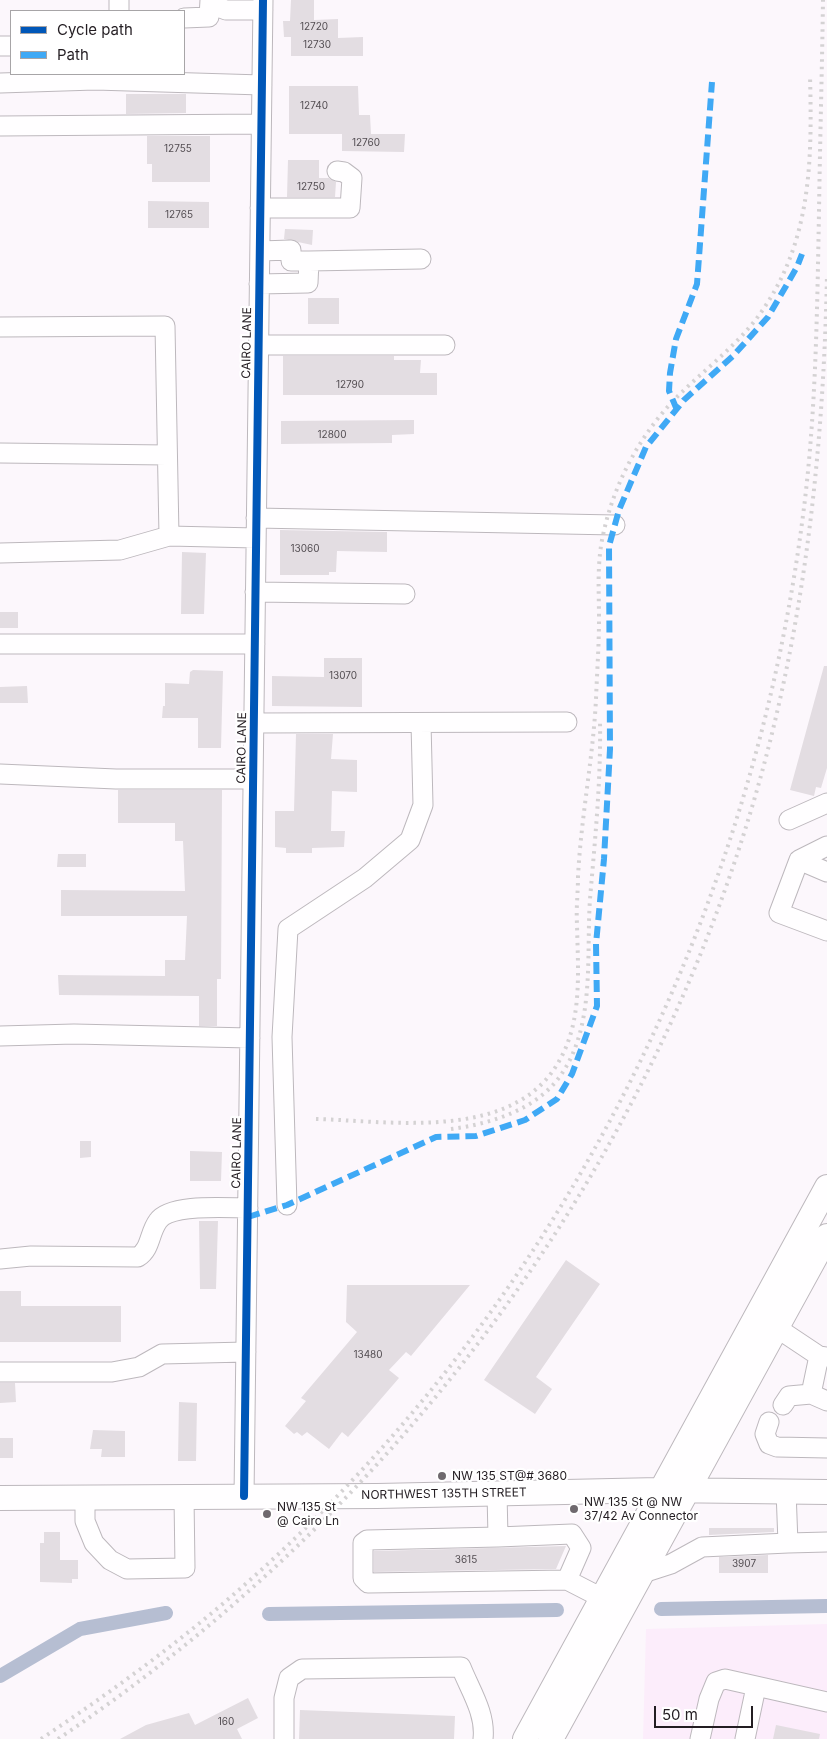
<!DOCTYPE html>
<style>
body{margin:0}
#map{position:relative;width:827px;height:1739px;overflow:hidden;background:#fcf7fc;font-family:Inter,sans-serif}
canvas{display:block}
.legend{position:absolute;left:10px;top:10px;width:175px;height:65px;box-sizing:border-box;background:#fff;border:1px solid #a7a5a7;margin:0;padding:6px 9px;list-style:none;font-size:15px;color:#231d22}
.legend li{display:flex;align-items:center;gap:10px;height:25px}
.legend b{width:25px;border:1px solid #a7a5a7}
.scale{position:absolute;left:654px;top:1706px;width:99px;height:22px;box-sizing:border-box;border:2px solid #231d22;border-top:0;padding-left:6px;font-size:15px;line-height:18px;white-space:nowrap;color:#231d22;-webkit-text-stroke:4px #fff;paint-order:stroke}
</style>
<div id="map">
<canvas width="827" height="1739"></canvas>
<ul class="legend">
<li><b style="height:6px;background:#0057b8"></b>Cycle path</li>
<li><b style="height:6px;background:#3fa9f5"></b>Path</li>
</ul>
<div class="scale">50 m</div>
</div>
<script>
const ctx = document.querySelector('canvas').getContext('2d');
ctx.lineJoin = 'round';
function fill(path, color) { ctx.fillStyle = color; ctx.fill(path, 'evenodd'); }
function trace(path, color, width, dash) { ctx.strokeStyle = color; ctx.lineWidth = width; ctx.lineCap = dash ? 'butt' : 'round'; ctx.setLineDash(dash || []); ctx.stroke(path); }
function label(font, color, halo, rows, align = 'center') {
  ctx.font = font + ' Inter,sans-serif'; ctx.lineWidth = 4.5; ctx.setLineDash([]); ctx.textBaseline = 'middle'; ctx.strokeStyle = halo; ctx.fillStyle = color; for (const [text, x, y, turn = 0] of rows) {
    ctx.save(); ctx.translate(x, y); ctx.rotate((+turn || 0) * Math.PI / 180); ctx.textAlign = isNaN(turn) ? turn : align; if (halo) ctx.strokeText(text, 0, 0); ctx.fillText(text, 0, 0); ctx.restore();
  }
}
const built = new Path2D(`
 M827 1624V1739H643L646 1629Z`);
const canal = new Path2D(`
 M661 1609 827 1606
 M269 1614 557 1610
 M0 1676 80 1629 166 1613`);
const building = new Path2D(`
 M291 0H314V20L338 19V38L363 37V56H291V37H284L283 21H290Z
 M289 86H358L359 115H370L371 134H405L404 152 342 151V134H289Z
 M126 94H186V113L126 114Z
 M147 136H210V182H152V164H147Z
 M288 160H319V178H329L336 182 335 197H287Z
 M148 201 209 202V228H148Z
 M285 229 313 230 312 245 284 239Z
 M308 298H339V324H308Z
 M283 356H394V360H421L420 373H437V395H283Z
 M414 420V434L392 435V443L281 444V421Z
 M280 530 387 532V552L337 551 336 572H329V575H280Z
 M182 552 206 553 204 614H181Z
 M0 612H18V628H0Z
 M324 658H362V707L272 706V676L324 677Z
 M824 666H827V768L821 788 816 787 814 796 790 790Z
 M193 670 223 671 221 748H198V718H162L163 706H165V683L189 684 190 672Z
 M27 686 28 703H0V687Z
 M296 734H333L331 759 357 760V792L332 791 331 831H345L344 847 312 848V853H286V848L275 847V811H294Z
 M118 790H222L221 979H217V1026H199V996L59 995 58 975 165 976V960H185L187 916H61V890L185 891 183 841H175V823H118Z
 M58 854H86V867H57Z
 M80 1141H91V1157L80 1158Z
 M190 1151 222 1152 221 1181H190Z
 M199 1221H218L216 1289H200Z
 M566 1260 600 1284 536 1377 552 1389 535 1414 484 1380Z
 M347 1285H470L411 1356 406 1352 389 1370 399 1378 348 1437 342 1432 329 1449 307 1432 302 1436 297 1432 294 1434 285 1426 306 1401 301 1398 357 1332 346 1322Z
 M0 1291H21V1306H121V1342H0Z
 M0 1383H15L16 1402 0 1403Z
 M179 1402 197 1403 196 1461H178Z
 M93 1430 125 1431V1457H101L102 1449H90Z
 M0 1438H13V1458H0Z
 M709 1528H774V1532L709 1535Z
 M44 1532H60V1560H78V1579H72V1583L40 1582V1543H44Z
 M566 1546 556 1569 374 1572V1551Z
 M768 1555V1573H719V1557Z
 M248 1698 258 1718 237 1729 242 1739H120L146 1725 189 1713 195 1725Z
 M300 1710 455 1716 454 1739H299Z
 M776 1725 820 1734 819 1739H773Z`);
const minor = new Path2D(`
 M210 4 226 10H263
 M119 11V0
 M184 18 209 17 210 0
 M0 46H11
 M0 83 95 80 262 85
 M0 126 261 124
 M260 208H350L352 178 344 172 337 171
 M260 251 291 250V261H309
 M259 284 308 283 309 261 421 259
 M0 327 165 326 169 536 256 538
 M258 345H445
 M0 453 167 455
 M256 518 615 525
 M0 553 120 550 169 536
 M255 592 405 594
 M0 644H255
 M254 723 567 722
 M0 774 116 779H253
 M789 820 827 803
 M827 846 799 860 779 913 827 931
 M799 860 827 872
 M0 1036 74 1034 250 1038
 M287 1205 282 1037 288 929 365 878 410 840 423 805 421 723
 M0 1259 31 1256 138 1257C151 1249 149 1233 158 1221 170 1203 227 1208 248 1208
 M777 1328 819 1356 827 1357
 M819 1356 811 1394 827 1401
 M0 1372H112L139 1367 162 1354 246 1352
 M783 1405 789 1396 811 1394
 M769 1422 765 1434 769 1444 777 1447 827 1448
 M786 1491 788 1543 827 1542
 M497 1493 498 1537 367 1540 363 1543V1578L368 1583 567 1580 602 1598
 M244 1496 263 0
 M85 1497V1521L94 1543 110 1560 127 1569 185 1568 184 1497
 M498 1537 572 1534 581 1548 567 1580
 M643 1573 671 1564 702 1547 788 1543
 M284 1739V1698L289 1678 302 1669 461 1667C470 1690 486 1713 483 1739
 M700 1739 709 1699 716 1682 725 1679 827 1702
 M745 1739 756 1687`);
const major = new Path2D(`
 M0 1498 377 1496 659 1490 827 1492
 M525 1739 827 1187
 M551 1739 827 1236`);
const rail = new Path2D(`
 M316 1119C387 1121 498 1139 549 1076 584 1032 578 977 577 924 576 908 578 893 578 877 581 817 593 759 596 699 597 672 599 646 599 619 599 592 597 567 602 540 612 488 637 439 674 400 704 369 742 343 766 305 812 235 812 156 810 75
 M451 1129C489 1124 533 1111 558 1079 596 1029 586 958 590 899 595 840 601 781 600 721
 M41 1739C102 1698 162 1655 219 1607 541 1334 747 941 802 523 816 420 817 316 819 212 820 141 822 71 823 0
 M58 1739C412 1501 676 1138 775 721 810 574 824 424 827 274`);
const quiet = new Path2D(`
 M677 410 669 391 670 373 676 339 697 284 712 82
 M248 1217 287 1205 436 1137 476 1136 525 1120 557 1099 572 1074 597 1006 596 944 604 859 610 749 609 546 619 510 646 447 684 400 733 356 768 317 797 267 802 254`);
const cycleway = new Path2D(`
 M244 1496 263 0`);
const markers = [
 [442,1476,5,"#6f696e"],
 [574,1509,5,"#6f696e"],
 [267,1514,5,"#6f696e"]
];
const numberNames = [
 ["12720",314,27],
 ["12730",317,45],
 ["12740",314,106],
 ["12760",366,143],
 ["12755",178,149],
 ["12750",311,187],
 ["12765",179,215],
 ["12790",350,385],
 ["12800",332,435],
 ["13060",305,549],
 ["13070",343,676],
 ["13480",368,1355],
 ["3615",466,1560],
 ["3907",744,1564],
 ["160",226,1722]
];
const streetNames = [
 ["CAIRO LANE",247,343,-89],
 ["CAIRO LANE",242,748,-89],
 ["CAIRO LANE",237,1153,-89],
 ["NORTHWEST 135TH STREET",444,1494,-1]
];
const poiNames = [
 ["NW 135 ST@# 3680",452,1476],
 ["NW 135 St @ NW",584,1502],
 ["37/42 Av Connector",584,1516],
 ["NW 135 St",277,1507],
 ["@ Cairo Ln",277,1521]
];
fill(built, '#fcedfb');
trace(canal, '#b6bed2', 14);
fill(building, '#e3dde2');
trace(minor, '#bdb8bd', 21);
trace(major, '#bdb8bd', 26);
trace(minor, '#fffeff', 19);
trace(major, '#fffeff', 24);
trace(rail, '#d4d2d3', 4, [2.5, 5]);
trace(quiet, '#3fa9f5', 6, [12, 6]);
trace(cycleway, '#0057b8', 8);
for (const [x, y, r, color] of markers) { const dot = new Path2D(); dot.arc(x, y, r, 0, 2 * Math.PI); ctx.fillStyle = color; ctx.fill(dot); trace(dot, '#fff', 2); }
label('10px', '#534d52', null, numberNames);
label('12px', '#231d22', '#fff', streetNames);
label('12px', '#231d22', '#fff', poiNames, 'left');
</script>
